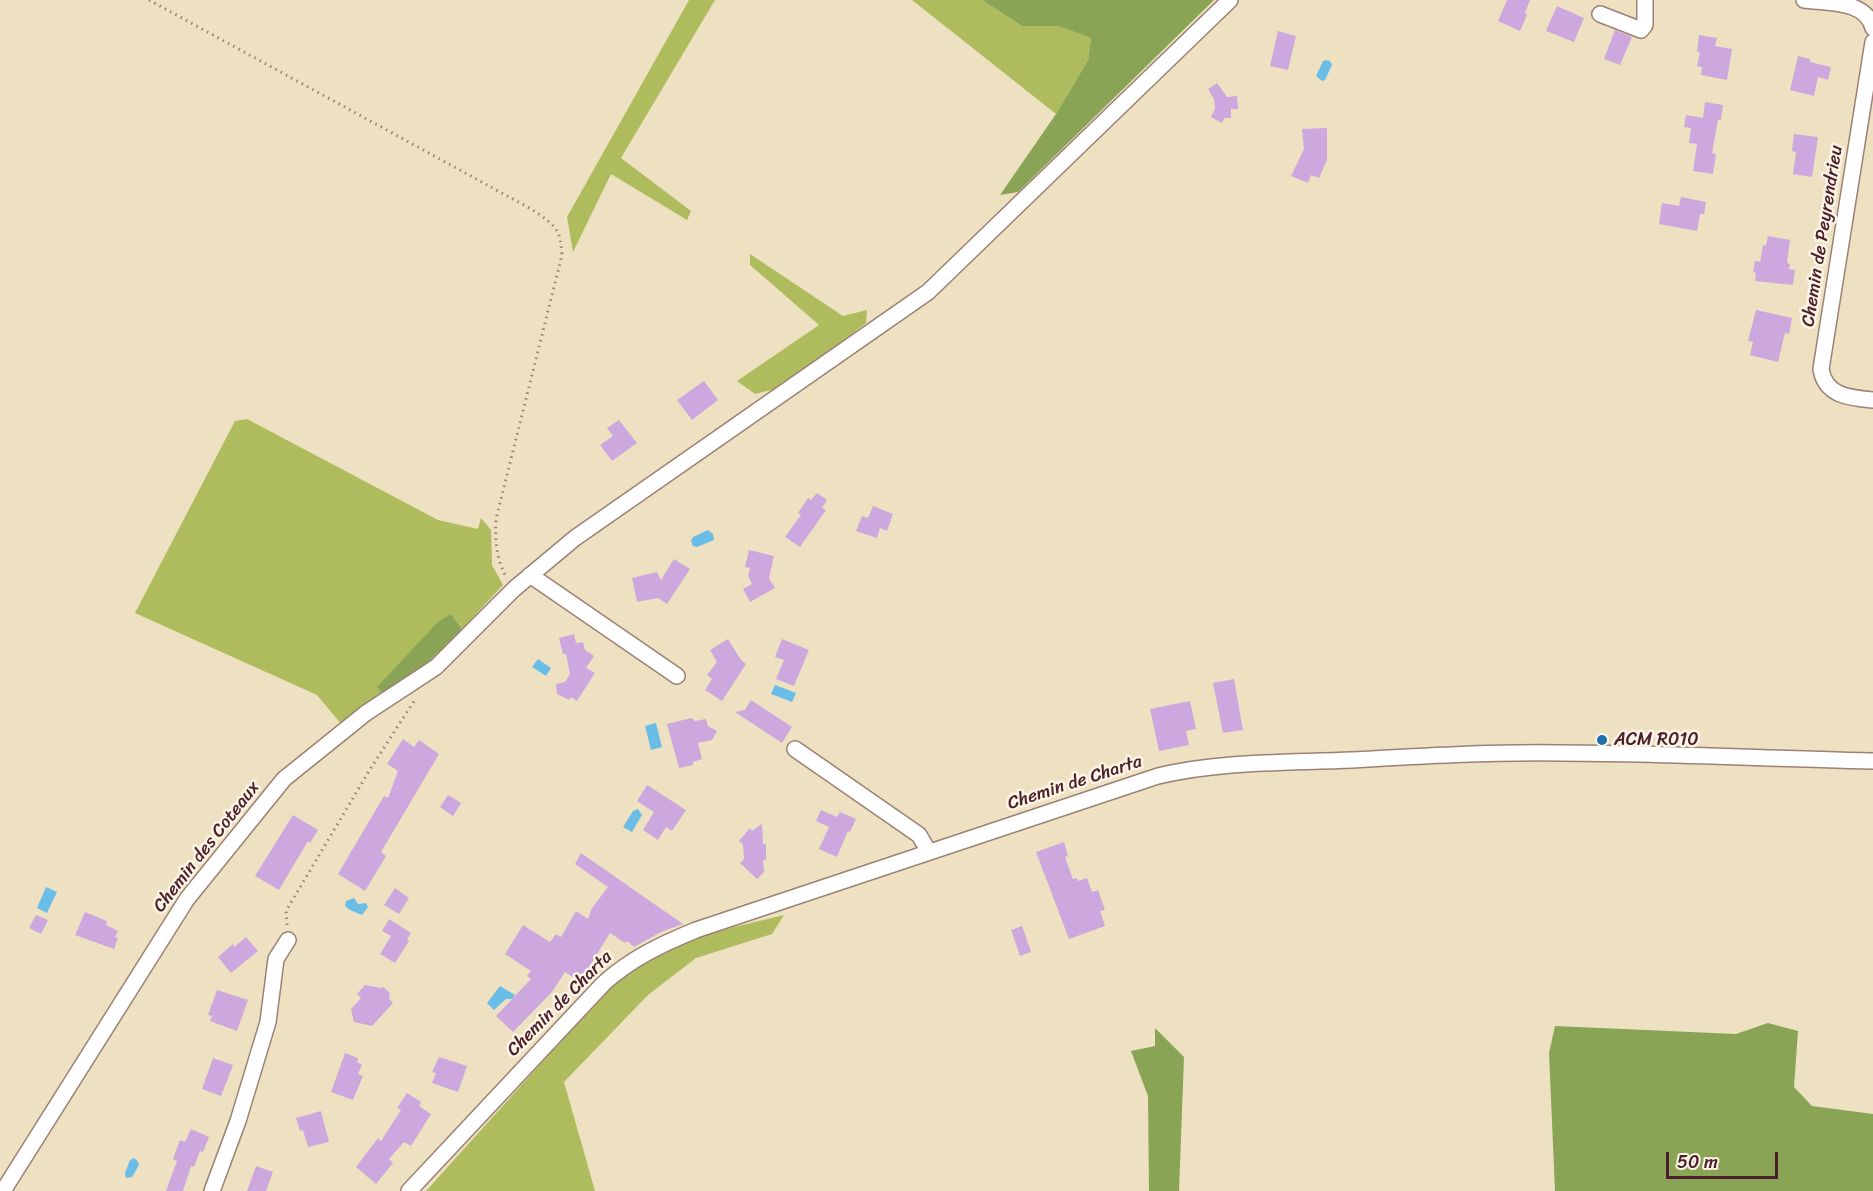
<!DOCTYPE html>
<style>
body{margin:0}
#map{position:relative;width:1873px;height:1191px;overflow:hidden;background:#eee1c1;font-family:Sriracha,sans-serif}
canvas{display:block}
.scale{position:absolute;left:1666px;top:1152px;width:112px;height:27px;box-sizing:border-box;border:3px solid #4a1f2b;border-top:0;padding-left:8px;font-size:18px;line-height:21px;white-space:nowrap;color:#4a1f2b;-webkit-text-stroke:4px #fcf5e5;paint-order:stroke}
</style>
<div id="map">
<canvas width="1873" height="1191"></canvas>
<div class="scale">50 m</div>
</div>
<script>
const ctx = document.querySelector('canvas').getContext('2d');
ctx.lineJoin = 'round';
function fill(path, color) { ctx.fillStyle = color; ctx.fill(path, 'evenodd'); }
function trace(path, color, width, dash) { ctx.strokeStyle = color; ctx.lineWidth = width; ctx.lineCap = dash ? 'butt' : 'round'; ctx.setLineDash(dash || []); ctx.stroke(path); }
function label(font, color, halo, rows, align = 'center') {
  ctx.font = font + ' Sriracha,sans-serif'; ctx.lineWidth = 5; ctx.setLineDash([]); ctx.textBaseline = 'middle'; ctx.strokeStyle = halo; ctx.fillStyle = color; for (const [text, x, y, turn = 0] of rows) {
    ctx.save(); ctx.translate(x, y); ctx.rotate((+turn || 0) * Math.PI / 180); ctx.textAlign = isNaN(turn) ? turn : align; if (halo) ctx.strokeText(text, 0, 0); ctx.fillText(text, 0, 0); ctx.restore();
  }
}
const green = new Path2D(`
 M689 0H715L621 158 691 211 687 220 611 174 573 252 567 217Z
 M912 0H982L1022 26H1058L1091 38 1088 60 1056 114Z
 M750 254 843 316 867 310 866 323 783 387 755 394 737 381 819 325 750 265Z
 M247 419 438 520 478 529 481 518 491 530 492 565 503 585 462 629 451 614 378 687 382 693 365 709 342 725 317 695 135 613 235 421Z
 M784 915 772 934 696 958 648 995 564 1082 595 1191H426L618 978 663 949 709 933Z`);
const forest = new Path2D(`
 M982 0H1214L1018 192 1000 195 1056 114 1088 60 1091 38 1058 26H1022Z
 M451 614 462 629 419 671 382 693 377 687 438 622Z
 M1768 1023 1798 1031 1794 1087 1812 1106 1873 1114V1191H1555L1549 1053 1555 1026 1736 1034Z
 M1155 1028 1184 1057 1179 1191H1149L1148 1096 1131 1051 1155 1046Z`);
const water = new Path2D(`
 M1326 60 1330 61 1332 65 1325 80 1322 81 1316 76 1323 61Z
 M708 530 713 534 714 540 697 547 693 546 691 541 693 537Z
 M538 659 551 668 546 676 532 667Z
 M775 685 796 693 792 702 771 694Z
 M656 723 662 747 651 750 645 726Z
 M638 809 642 815 632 832 623 827 633 811Z
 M46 887 57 892 47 913 37 908Z
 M354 898 358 904 366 903 368 907 362 915 350 910 345 906 346 901Z
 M500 986 515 995 512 999H506L494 1010 487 1003Z
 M134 1158 137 1160 139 1165 132 1177 126 1178 125 1173 130 1160Z`);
const building = new Path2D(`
 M1507 0H1530L1525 13 1527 15 1520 31 1498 21Z
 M1557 6 1584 18 1574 42 1546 31Z
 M1615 30 1632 37 1620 65 1604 59Z
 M1278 31 1296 36 1288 70 1270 66Z
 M1699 35 1717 38 1715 46 1732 49 1727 80 1701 75 1702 67 1697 66 1700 52H1697Z
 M1798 56 1810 59V62L1831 67 1828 80 1818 77 1814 96 1790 90Z
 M1217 83 1227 97 1237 96 1238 109H1231V118H1224L1222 123 1211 117 1215 109 1214 99 1208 89Z
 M1705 102 1723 105 1721 120H1718L1712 153 1716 154 1713 174 1693 171 1697 144 1689 143 1691 128 1684 127 1686 115 1703 118Z
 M1327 128V160L1319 178 1311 175 1308 183 1291 176 1304 149 1302 129Z
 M1794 134 1818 137 1812 177 1793 174 1796 152 1792 151Z
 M1681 197 1706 202 1704 214H1700L1697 231 1659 224 1662 203 1679 206Z
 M1768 236 1790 240 1787 263 1790 264 1789 269 1795 270 1793 285 1755 281 1756 273 1753 272 1755 261 1760 262 1763 245 1766 246Z
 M1756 310 1792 318 1789 334 1785 333 1778 362 1750 355 1753 342 1748 341Z
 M704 381 718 400 692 420 677 400Z
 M619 420 637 443 612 461 600 445 613 436 607 428Z
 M817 493 827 500 822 508 826 510 800 547 785 537 801 515 798 513 808 498 811 500Z
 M873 506 893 514 887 531 880 528 877 538 856 531 862 516 868 518Z
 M749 550 774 556 769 578 775 588 750 602 743 589 752 584 748 576 750 568 745 567Z
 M674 559 690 569 667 604 658 598 637 602 632 578 657 572 661 580Z
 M574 634 576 643 583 642 585 650 594 656 586 668 595 673 577 701 571 697 569 700 557 694 556 684 565 682 570 674 566 654H563L559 638Z
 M728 639 741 660 746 664 722 701 705 690 712 679 707 675 717 662 710 650Z
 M782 639 809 650 794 686 776 679 784 660 775 657Z
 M1234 679 1243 730 1223 733 1213 683Z
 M751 700 792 727 782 743 735 712 745 710Z
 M1190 701 1196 729 1186 731 1189 745 1159 751 1150 709Z
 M691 718 695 721 706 719 708 726 717 731 712 740 698 743 702 759 693 762V765L679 768 667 724Z
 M403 739 414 747 419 740 439 754 381 852 386 856 365 891 338 874 384 796 388 798 398 771 387 764Z
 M647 785 686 810 672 831 666 827 658 840 643 830 654 812 637 801Z
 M448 795 461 803 453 816 440 807Z
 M821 810 837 817 840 812 856 819 850 832 848 831 837 857 819 849 829 827 816 821Z
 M293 815 318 830 310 843 308 841 279 890 255 876Z
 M762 824 763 844H766V860H763L764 872 757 879 740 863 744 859 743 844 739 841 750 828 752 831Z
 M1064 842 1068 856 1065 857 1073 879 1077 878 1078 881 1087 878 1092 892 1098 890 1105 910 1100 911 1105 926 1069 939 1036 852Z
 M581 853 683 924 661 932 634 947 627 941 625 943 610 933 580 982 565 972 552 992 513 1032 496 1016 531 979 527 976 531 971 505 954 523 925 550 942 556 934 561 937 576 911 588 919 592 908 608 887 575 864Z
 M395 888 409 898 399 914 384 905Z
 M85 912 107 921 106 925 118 931 115 937 118 938 114 949 75 935Z
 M36 915 48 920 41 934 29 928Z
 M389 919 411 933 407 940 409 941 395 963 380 954 391 936 382 931Z
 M1022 926 1031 952 1020 956 1011 930Z
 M246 937 258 951 231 973 218 957 233 944 234 947Z
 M365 985 381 988 383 987 390 993 389 999 393 1003 372 1026 354 1022 351 1009 361 998 357 994Z
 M217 990 248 1000 237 1031 210 1021 212 1016 208 1015Z
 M345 1053 358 1058 357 1062 362 1065 358 1074 363 1076 353 1100 331 1092Z
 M439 1057 467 1066 458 1092 432 1083 436 1073 432 1072Z
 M213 1058 233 1065 221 1096 202 1089Z
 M407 1093 421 1102 419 1106 431 1114 411 1146 404 1142 389 1159 393 1163 376 1184 356 1167 378 1138 381 1141 401 1110 397 1108Z
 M321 1111 329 1142 308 1147 303 1130 300 1131 296 1118Z
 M191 1129 209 1137 203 1152 200 1151 194 1167 191 1166 183 1191H166L177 1161 173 1159 180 1140 185 1142Z
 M256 1166 273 1172 266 1191H247Z`);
const path = new Path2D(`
 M149 0 491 187C509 198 542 212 555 228 561 236 561 245 562 255L496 519C495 541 496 557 506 577
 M287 925 286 911 369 771 416 698`);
const minor = new Path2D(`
 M1804 0C1827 3 1866 0 1873 28
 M1600 14 1641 30 1645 25V0
 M1873 42 1821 369C1825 396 1850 398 1873 400
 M530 575 677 676
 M795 749 919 835 929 852
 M3 1191 187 899 284 779 366 713 436 667 514 589 575 538 928 292 1230 0
 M212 1191 238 1121 268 1022 276 959 288 940
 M409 1191 604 983C632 958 662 944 696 930L1158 776C1220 761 1287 763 1352 760 1421 756 1491 752 1560 753 1665 753 1769 759 1873 761`);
const markers = [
 [1602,740,6,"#1f6fb2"]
];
const streetNames = [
 ["Chemin de Peyrendrieu",1823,236,-81],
 ["Chemin de Charta",1075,783,-18],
 ["Chemin des Coteaux",207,847,-52],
 ["Chemin de Charta",560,1004,-45]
];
const poiNames = [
 ["ACM R010",1614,740]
];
fill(green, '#aebc5e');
fill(forest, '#8aa455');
fill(water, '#6abde6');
fill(building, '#cca8de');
trace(minor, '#9c8076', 18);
trace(path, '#9c8076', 3, [1.5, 4.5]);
trace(minor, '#fff', 15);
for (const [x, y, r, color] of markers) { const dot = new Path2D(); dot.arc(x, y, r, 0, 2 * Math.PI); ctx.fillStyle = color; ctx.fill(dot); trace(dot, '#fcf5e5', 2); }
label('18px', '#4a1f2b', '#fcf5e5', streetNames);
label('18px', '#4a1f2b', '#fcf5e5', poiNames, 'left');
</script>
